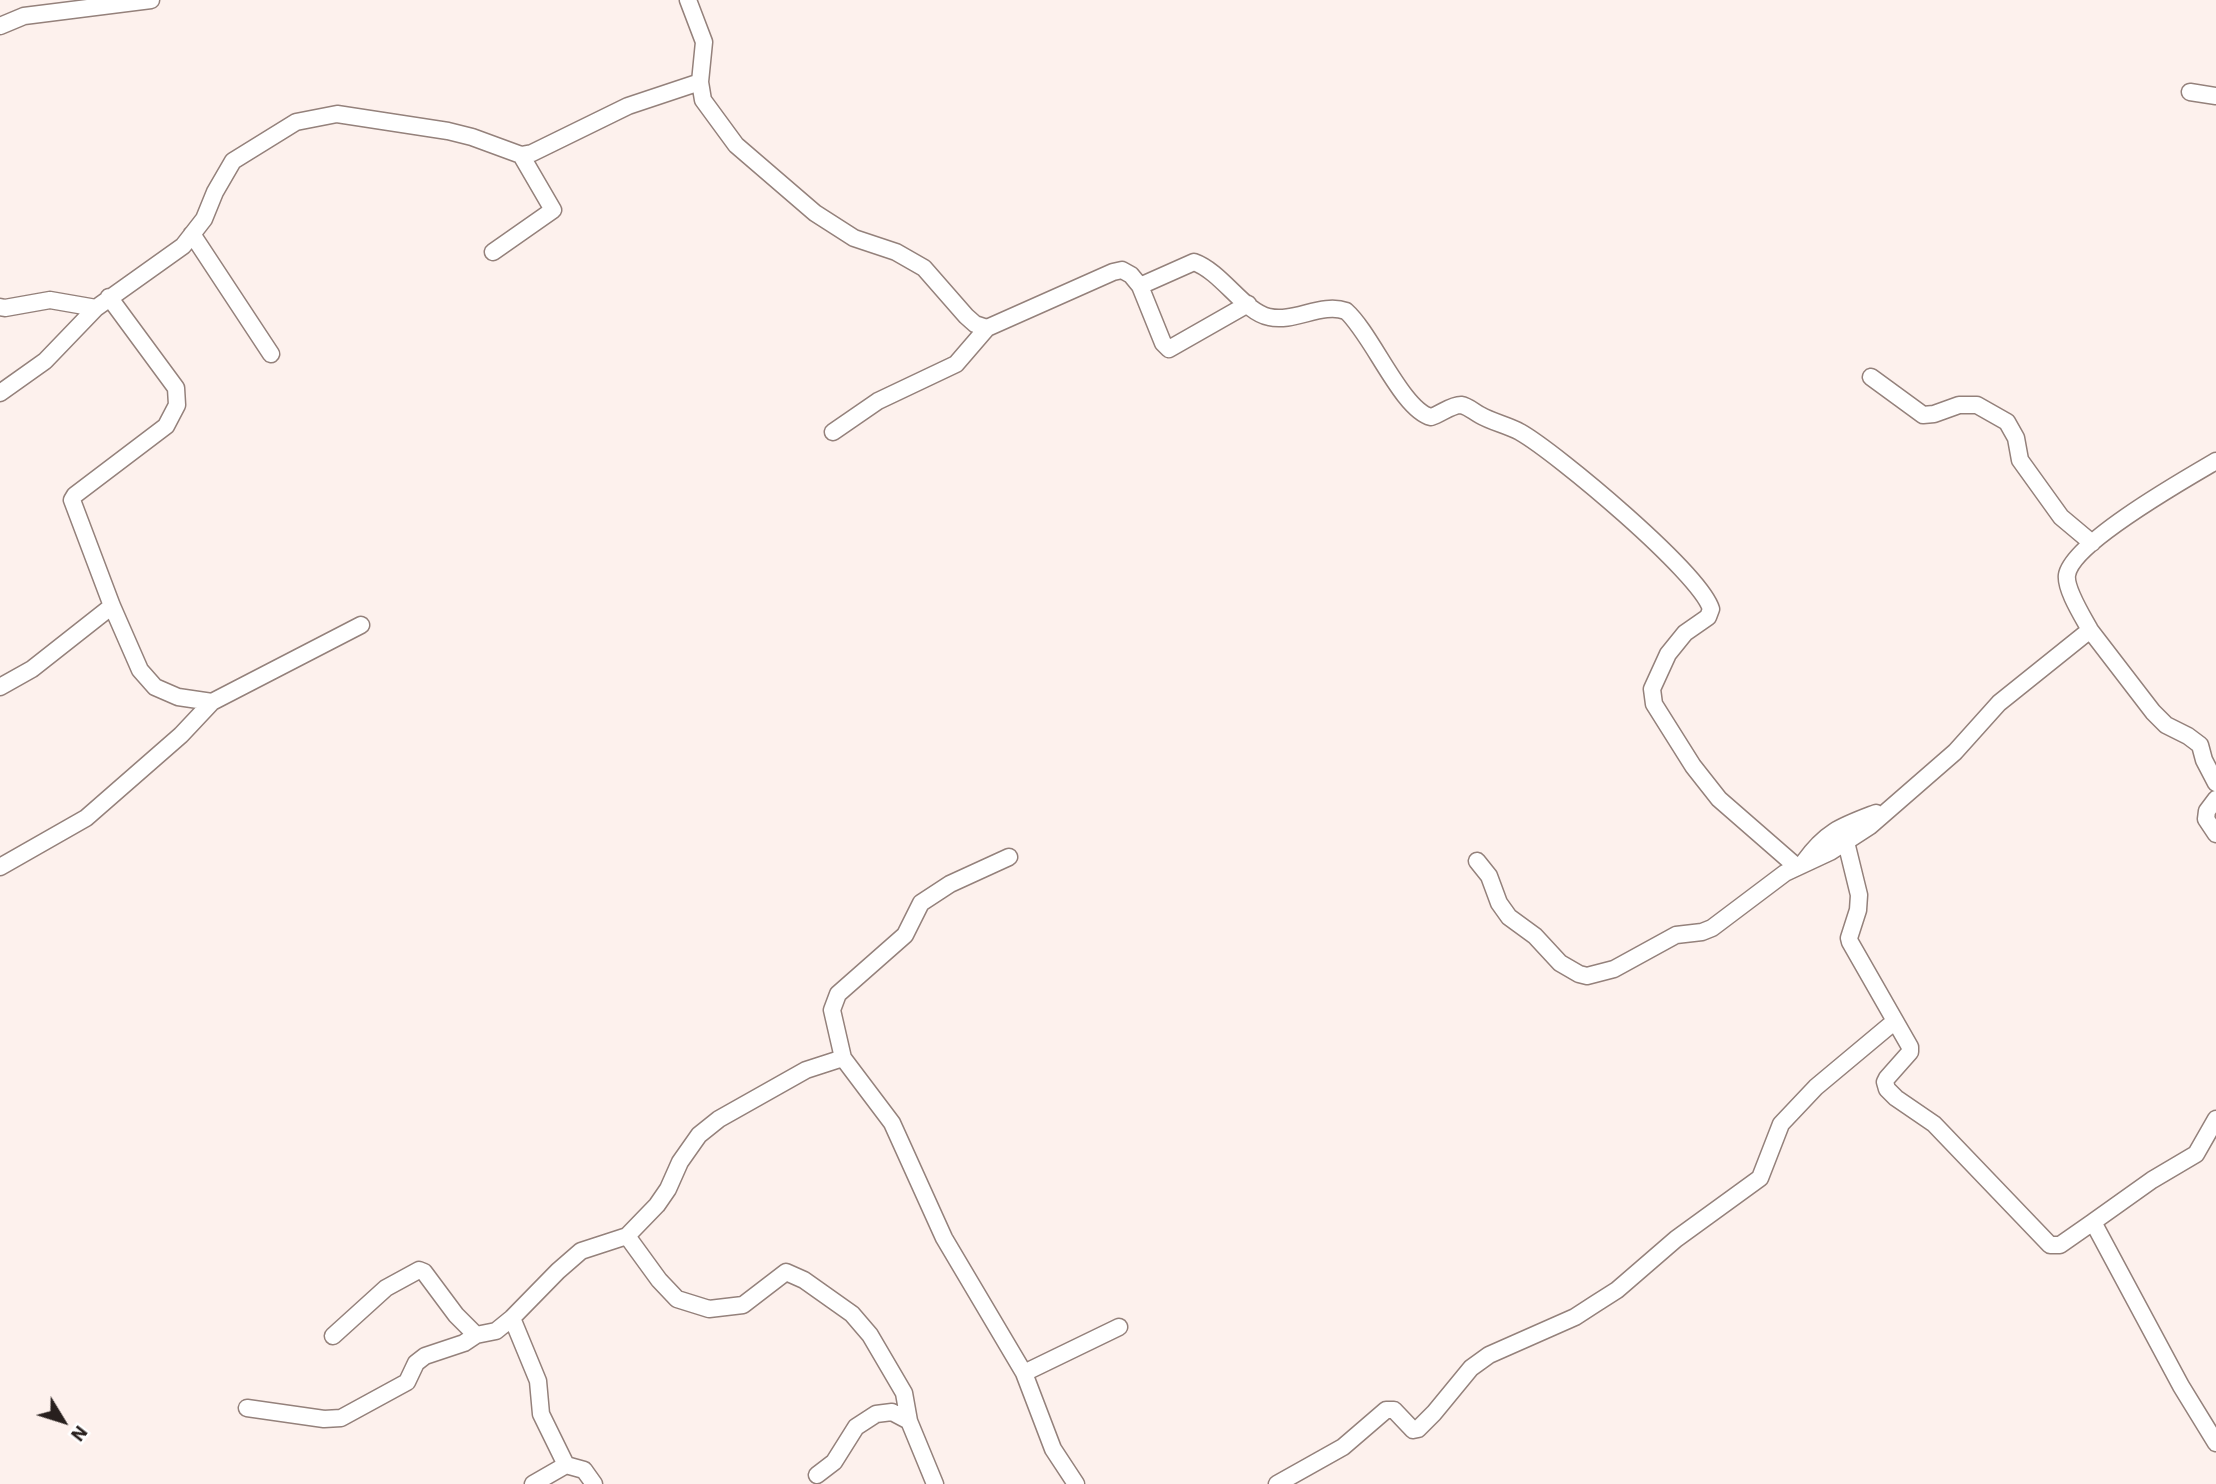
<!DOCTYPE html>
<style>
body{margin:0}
#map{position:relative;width:2216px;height:1484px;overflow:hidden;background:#fdf1ed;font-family:"IBM Plex Sans",sans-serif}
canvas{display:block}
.north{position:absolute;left:28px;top:1386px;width:70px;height:70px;-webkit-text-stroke:5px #fff;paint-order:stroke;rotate:128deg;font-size:19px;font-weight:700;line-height:28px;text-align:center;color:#28201e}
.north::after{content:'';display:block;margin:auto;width:24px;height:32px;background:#28201e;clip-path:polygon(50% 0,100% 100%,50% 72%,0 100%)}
</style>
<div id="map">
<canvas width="2216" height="1484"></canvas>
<div class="north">N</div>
</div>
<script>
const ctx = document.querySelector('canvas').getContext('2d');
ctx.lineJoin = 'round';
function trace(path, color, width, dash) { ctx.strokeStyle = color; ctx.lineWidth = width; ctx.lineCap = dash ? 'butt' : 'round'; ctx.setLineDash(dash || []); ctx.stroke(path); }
const minor = new Path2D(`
 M688 0 704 42 700 82 703 100 736 145 815 213 854 238 896 252 924 268 966 316 975 324 987 328 1113 272 1122 270 1131 275 1140 286 1194 262C1222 272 1244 312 1269 317 1294 323 1322 302 1346 311 1372 334 1402 410 1431 417 1441 414 1451 405 1461 405 1468 406 1474 412 1480 415 1492 422 1507 425 1520 432 1557 453 1700 573 1711 609L1708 617 1685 633 1668 654 1652 689 1654 704 1693 766 1719 799 1797 867
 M0 26 24 16 151 0
 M2190 92 2216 96
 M192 234 271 354
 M493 252 553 210 521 155
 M1140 286 1163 343 1169 349 1248 304
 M109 297 176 388 177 405 166 426 75 495 72 500 112 606 140 670 155 687 178 697 212 702 361 625
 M0 307 5 308 50 300 96 308 183 246 204 219 215 192 233 161 296 122 337 114 448 131 472 137 521 155 532 153 628 106 700 82
 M1871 377 1923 415 1934 414 1959 405H1977L2007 422 2016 438 2020 460 2061 517 2092 543
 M0 393 45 361 96 308
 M833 432 878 401 956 364 987 328
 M2090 630 2153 712 2166 725 2188 736 2200 745 2204 760 2216 783
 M0 687 32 669 112 606
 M2216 799 2207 811 2206 819 2216 834
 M1846 842 1859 895 1858 910 1849 938 1850 942 1910 1047V1052L1887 1078 1885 1082 1887 1089 1896 1098 1934 1124 2050 1245H2060L2093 1222
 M1009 857 950 884 921 903 905 935 838 994 832 1010 843 1058 892 1123 944 1238 1024 1373 1053 1449 1076 1484
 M1477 861 1489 876 1499 903 1509 917 1535 936 1560 963 1579 974 1587 976 1614 969 1676 935 1702 932 1712 928 1785 873 1830 852 1870 826 1955 752 1999 703 2090 630C2083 617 2065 589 2067 575 2072 543 2187 478 2216 461
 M1804 862C1826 831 1842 826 1876 813
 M0 867 86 818 181 735 212 702
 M2216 1119 2196 1154 2152 1180 2093 1222 2181 1386 2216 1443
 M627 1236 659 1280 677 1299 709 1309 743 1305 786 1272 804 1280 852 1314 870 1335 904 1393 909 1421 935 1484
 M512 1318 538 1381 541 1414 566 1465 584 1470 594 1484
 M333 1336 386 1288 419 1270 424 1272 456 1315 476 1335
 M1024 1373 1119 1327
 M247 1408 324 1419 341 1418 407 1382 416 1363 425 1356 464 1343 476 1335 496 1331 512 1318 558 1271 581 1251 627 1236 657 1205 668 1189 680 1162 699 1135 719 1119 806 1070 843 1058
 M817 1475 834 1462 856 1427 876 1414 892 1412 909 1421
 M533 1484 566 1465
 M1277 1484 1343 1447 1386 1410H1394L1413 1430 1418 1429 1434 1413 1471 1368 1489 1355 1575 1317 1595 1304 1617 1290 1676 1239 1760 1178 1781 1124 1816 1087 1895 1021`);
trace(minor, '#94817b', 19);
trace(minor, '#fff', 16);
</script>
